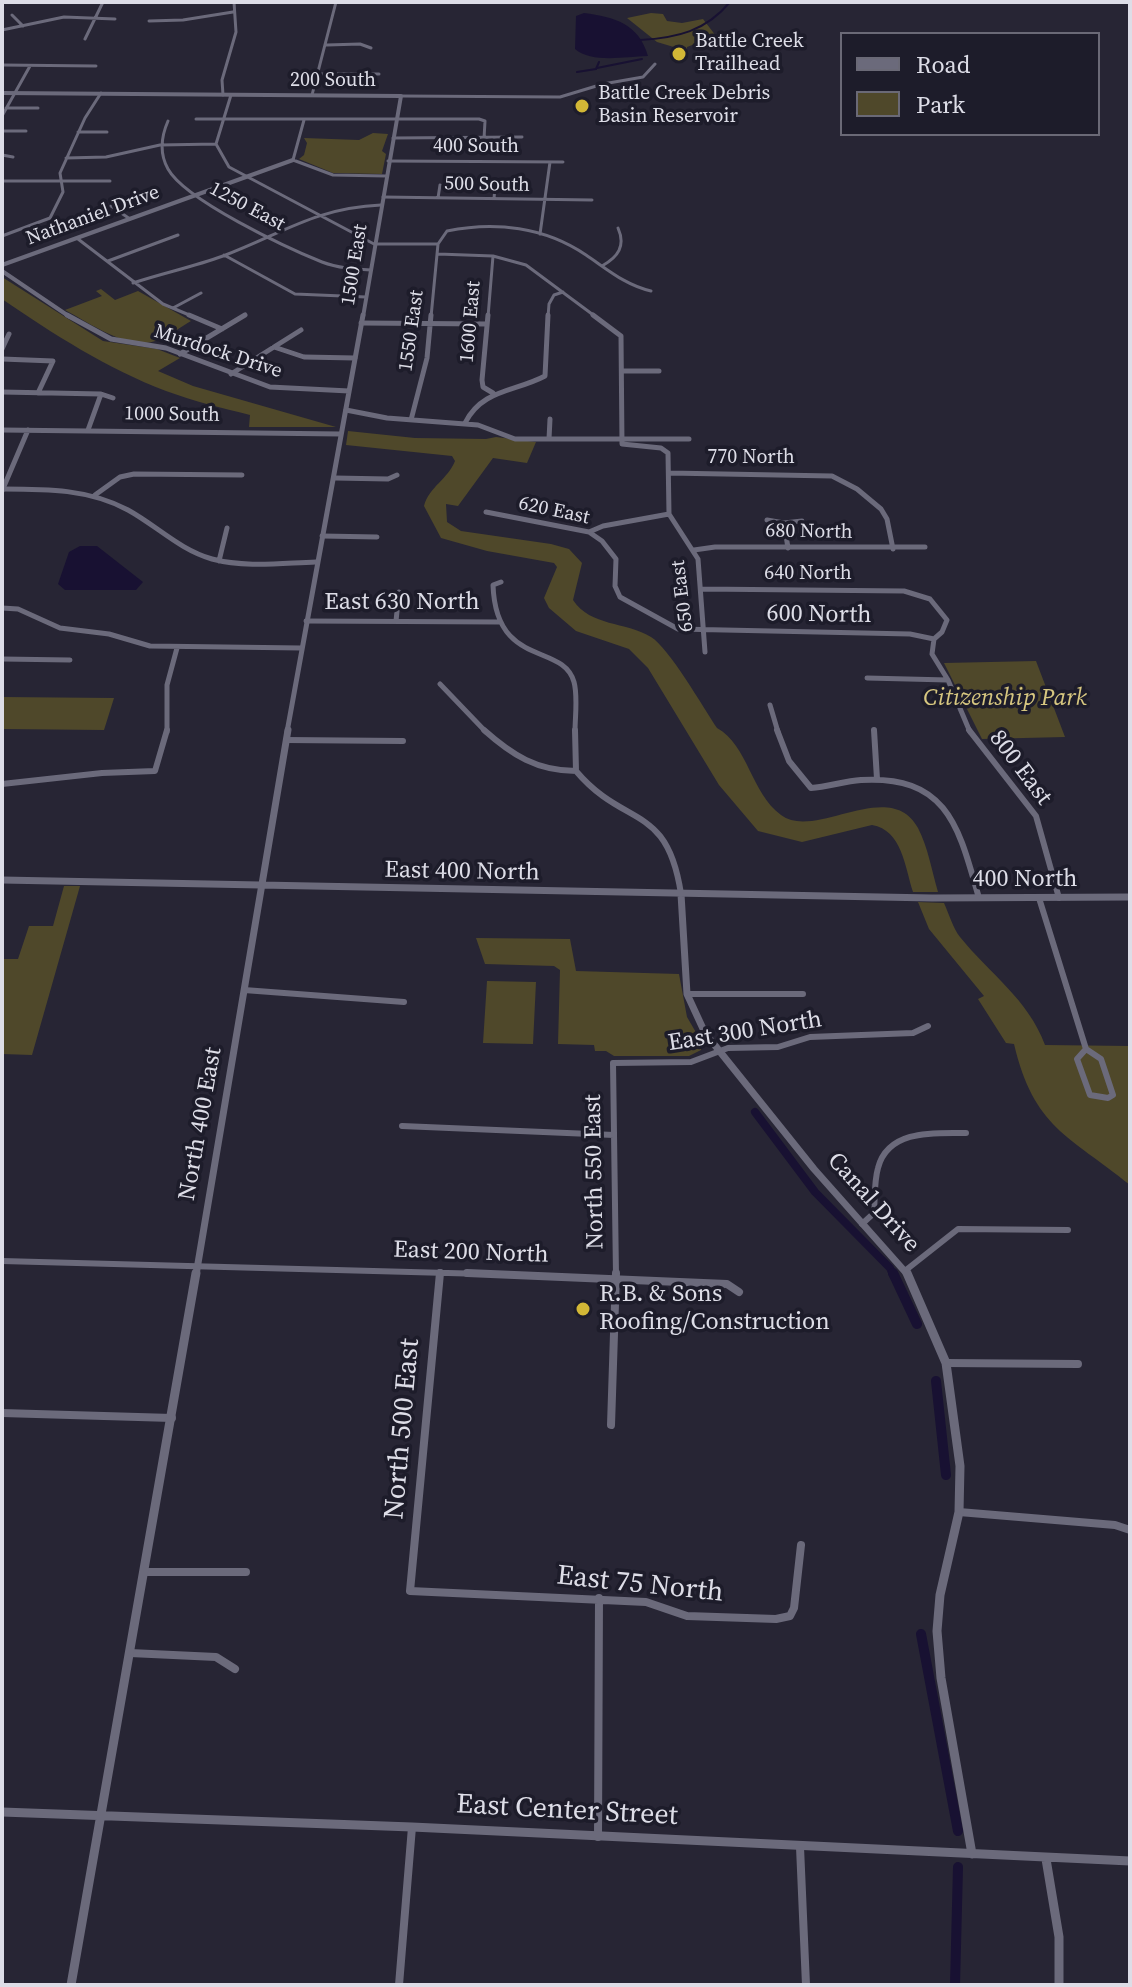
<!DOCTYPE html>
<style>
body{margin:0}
#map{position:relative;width:1132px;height:1987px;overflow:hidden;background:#272534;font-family:"Source Serif 4",serif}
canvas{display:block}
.frame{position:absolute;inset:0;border:4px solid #dddde7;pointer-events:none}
.legend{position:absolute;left:840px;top:32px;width:260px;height:104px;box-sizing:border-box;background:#1d1c2a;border:2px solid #6a6976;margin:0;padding:10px 14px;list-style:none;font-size:24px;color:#dddde7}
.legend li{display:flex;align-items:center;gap:16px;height:40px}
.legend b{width:40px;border:2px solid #6a6976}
</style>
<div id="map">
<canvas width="1132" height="1987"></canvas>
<div class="frame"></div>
<ul class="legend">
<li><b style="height:10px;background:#6b6a7b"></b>Road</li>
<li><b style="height:22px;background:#4f482a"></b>Park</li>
</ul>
</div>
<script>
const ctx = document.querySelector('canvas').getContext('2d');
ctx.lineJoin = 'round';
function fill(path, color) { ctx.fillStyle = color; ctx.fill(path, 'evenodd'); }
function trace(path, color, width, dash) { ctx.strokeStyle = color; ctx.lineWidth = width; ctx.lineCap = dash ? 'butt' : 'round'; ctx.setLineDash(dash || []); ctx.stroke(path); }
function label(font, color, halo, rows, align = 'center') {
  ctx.font = font + ' "Source Serif 4",serif'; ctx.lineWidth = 7; ctx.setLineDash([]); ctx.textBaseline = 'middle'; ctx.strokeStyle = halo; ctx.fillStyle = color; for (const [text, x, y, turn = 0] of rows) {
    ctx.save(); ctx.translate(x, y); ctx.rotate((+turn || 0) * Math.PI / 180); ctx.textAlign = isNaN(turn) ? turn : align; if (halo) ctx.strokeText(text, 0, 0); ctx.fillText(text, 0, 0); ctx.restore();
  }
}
const green = new Path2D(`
 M651 13 663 14 667 21 682 23 703 19 716 36 687 47V51L657 42 627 18Z
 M373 133 388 134 382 151 386 154 382 174 333 173 299 159 304 155 307 143 304 138 359 140Z
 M2 277 103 341 157 349 180 358 158 371 193 386 336 427H249L250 415C222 408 193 401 166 391 108 369 53 334 2 299Z
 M101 289 115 300 138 291 191 321C181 327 170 335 158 340 129 352 90 323 65 310L102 296 96 291Z
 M348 431 415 438 486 439 496 437 536 442 527 463 493 458 458 506 446 504 447 522 461 531 551 544 569 549 582 563 573 600C591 627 625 621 651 637 669 648 703 707 717 728 748 745 751 793 781 815 815 841 890 776 918 828 928 847 932 872 938 892H913C905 867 902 830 872 825L802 842 758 831 719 785 648 668 629 649 576 631 549 608 544 598 557 567 554 563 487 551 441 538 424 506C429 487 448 479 455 461L452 456 346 445Z
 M1036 661 1065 737 982 739 944 663Z
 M2 697 114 698 104 730 2 729Z
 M64 886H80L32 1055 2 1054V959H18L29 926H53Z
 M918 902 944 903C949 914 953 928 960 937 990 974 1028 999 1045 1045L1130 1046V1185C1068 1135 1034 1128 1014 1044L1006 1043 978 999 984 996 929 929Z
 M476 938 570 939 576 971 679 974 687 1017 701 1041V1050L689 1056H614L606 1051H595L594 1045 558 1044 560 970 554 966 485 964Z
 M487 981 536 982 533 1044 483 1043Z`);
const water = new Path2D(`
 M584 13C615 17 639 24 648 56 623 57 591 63 575 49L576 16Z
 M80 546H97L143 582 136 590H65L58 584 69 552Z`);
const stream = new Path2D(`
 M640 40C677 38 706 31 730 2
 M597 68 642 59
 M577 72 596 69 599 62`);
const canalFar1 = new Path2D(`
 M755 1112 815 1192 890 1268 893 1275`);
const canal = new Path2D(`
 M893 1273 917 1324
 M936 1381 946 1475
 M921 1634 958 1831
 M955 1985 958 1867`);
const minorFar3 = new Path2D(`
 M12 15 23 26
 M149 21 183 20 233 12
 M2 30 64 17 115 19
 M85 39 103 2
 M327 45 360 44 371 48
 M2 65 96 66
 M319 74H379
 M223 95 222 80 236 32 234 2
 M231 95 216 144 229 167 374 244H438
 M312 95 336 2
 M401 96 560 97 603 84 643 77 655 64
 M6 108H38
 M2 116 30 66
 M196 119H479L485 121 484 139
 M304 120 293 160 333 175 386 176
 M168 121C161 137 159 153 168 169 185 200 287 248 322 262 338 268 354 269 371 270
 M2 131H26
 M78 132H107
 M393 138 522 137
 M2 155 13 157
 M66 158 106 157 160 145 216 144
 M388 161 563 162
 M2 181H110
 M383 197 592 200
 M438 198 440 185
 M494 199 495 186
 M111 206 130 219
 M540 234 550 162
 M2 236 50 218 63 192 60 173 85 118 101 93
 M78 239 163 304 194 317
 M438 254 493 256 526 265 596 317
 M224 255 295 294 366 297
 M108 261 178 235
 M602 266C618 257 626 246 618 228
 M133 283C163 273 193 267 223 256 282 234 314 208 381 205
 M173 308 201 293
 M241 317 245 315
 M431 317 438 244 447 231C495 221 545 227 586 255 607 269 625 285 651 291
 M488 317 493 256
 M548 317 549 304 554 295 563 292`);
const minorFar2 = new Path2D(`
 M189 315 222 329
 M488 315 482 380 483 387 493 393
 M593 315 621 336 622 444 661 448 668 453 669 514 698 559 705 652
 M361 323 487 324
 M274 347 304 357 355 358
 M2 349 9 334
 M180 354 245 315
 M2 359 53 361 38 393
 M622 371H659
 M231 374 301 330
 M2 392 101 394 113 398
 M346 410 387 418 478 425 515 439H689
 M411 420 427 358 431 315
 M465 423C482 389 515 392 545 376L548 315
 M88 430 101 394
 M549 439 550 419
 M669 473 832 476 857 489 881 509 887 519 893 549
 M335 478 388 479 397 475
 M3 489C47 489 89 489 128 510 157 526 180 550 212 559 246 568 282 563 316 562
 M95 495 120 477 134 474 242 475
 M486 512 589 532 602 541 616 559 615 586 620 597 678 629 910 634 934 639
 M767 520 784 523 802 521
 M784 523 788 548
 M589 532 603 526 669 514
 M322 536 377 537
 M694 550 715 547H925
 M219 561 227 528
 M501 582 493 585C496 669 563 642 574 682 578 696 575 716 575 732
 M701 589 904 591 930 599 947 620 942 632 934 639 932 654 948 680 970 732
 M2 608 18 609 60 628 109 634 150 646 301 648
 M306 621 499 622
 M396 621 399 592
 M2 659 70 660
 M867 678 948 680
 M440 684 486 732
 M770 705 778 732
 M167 732V685L177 648`);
const minorFar1 = new Path2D(`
 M484 730C512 755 537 771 576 771
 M575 730 576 771
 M777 730 789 761 811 788C828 787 844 781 861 780 949 775 959 829 979 898
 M874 730 877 779
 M969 730 1036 816 1059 898
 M286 740 403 741
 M576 771C625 829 667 802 681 894
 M2 784 102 773 155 771 167 730
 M1039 898 1086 1049
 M244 990 404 1002
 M687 994H803
 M1086 1049 1101 1059 1113 1095 1108 1098 1090 1095 1077 1059Z
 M402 1126 614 1135
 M862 1224 874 1213C875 1198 874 1182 878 1168 888 1129 935 1133 966 1133
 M2 1261 522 1275
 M906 1270 958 1229 1068 1230
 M440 1275V1272
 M616 1275 613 1063 691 1062 728 1048 778 1047 810 1037 913 1033 928 1026`);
const minor = new Path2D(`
 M440 1273 410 1591 646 1602 687 1616 776 1619 790 1616 794 1608 801 1545
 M467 1273 727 1284 739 1292
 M946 1363 1078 1364
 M2 1413 172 1418
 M611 1425 616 1273
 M959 1512 1115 1525 1130 1530
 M144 1572H246
 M130 1653 216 1657 235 1669
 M598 1837 599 1598
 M800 1847 806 1985
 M399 1985 412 1827`);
const tertiaryFar3 = new Path2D(`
 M2 93 401 96 363 317
 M2 265 293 160
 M2 271 70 317`);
const tertiaryFar2 = new Path2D(`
 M67 315 111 339 166 348 270 387 349 391
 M2 430 341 434
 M2 491 28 430
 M287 732 363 315`);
const tertiaryFar1 = new Path2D(`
 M2 880 932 898 1130 897
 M681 894 687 994 705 1033 814 1169 908 1275
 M196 1275 288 730`);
const tertiary = new Path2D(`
 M907 1273 946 1363 960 1466 959 1512 940 1595 937 1631 941 1678 972 1854
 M2 1812 412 1827 1130 1861
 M1046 1859 1059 1937V1985
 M71 1985 196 1273`);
const markers = [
 [679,54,8,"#d2b736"],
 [582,106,8,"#d2b736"],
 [583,1309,8,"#d2b736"]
];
const farPoinames = [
 ["Battle Creek",695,42],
 ["Trailhead",695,65],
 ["Battle Creek Debris",598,94],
 ["Basin Reservoir",598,117]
];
const farStreetnames = [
 ["200 South",333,81],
 ["400 South",476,147],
 ["500 South",487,185,1],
 ["1250 East",247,207,28],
 ["Nathaniel Drive",93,216,-20],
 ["1500 East",355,265,-81],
 ["1600 East",471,322,-85],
 ["1550 East",412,331,-82],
 ["Murdock Drive",218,352,18],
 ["1000 South",172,415,1],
 ["770 North",751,458],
 ["620 East",554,511,12],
 ["680 North",809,532,1],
 ["640 North",808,574],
 ["650 East",683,596,-97]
];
const streetNames = [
 ["East 630 North",402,603],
 ["600 North",819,615,1],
 ["800 East",1020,768,53],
 ["East 400 North",462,872,1],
 ["400 North",1025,880],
 ["East 300 North",745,1032,-9],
 ["North 400 East",201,1124,-80],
 ["North 550 East",595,1172,-91],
 ["Canal Drive",873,1203,48],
 ["East 200 North",471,1253,2]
];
const parkNames = [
 ["Citizenship Park",1005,699]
];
const poiNames = [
 ["R.B. & Sons",599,1295],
 ["Roofing/Construction",599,1323]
];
const nearStreetnames = [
 ["North 500 East",403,1429,-85],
 ["East 75 North",640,1585,6],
 ["East Center Street",567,1811,3]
];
fill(green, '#4f482a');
fill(water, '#181132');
trace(stream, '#181132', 2);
trace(canalFar1, '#181132', 8);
trace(canal, '#181132', 10);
trace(minorFar3, '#6b6a7b', 3);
trace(minorFar2, '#6b6a7b', 5);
trace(minorFar1, '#6b6a7b', 6);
trace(minor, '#6b6a7b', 8);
trace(tertiaryFar3, '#6b6a7b', 4);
trace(tertiaryFar2, '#6b6a7b', 5);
trace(tertiaryFar1, '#6b6a7b', 7);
trace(tertiary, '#6b6a7b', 9);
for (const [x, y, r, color] of markers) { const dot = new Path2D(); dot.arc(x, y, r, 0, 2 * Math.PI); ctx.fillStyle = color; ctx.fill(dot); trace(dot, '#1d1c2a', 3); }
label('20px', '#dddde7', '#1d1c2a', farPoinames, 'left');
label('20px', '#dddde7', '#1d1c2a', farStreetnames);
label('24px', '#dddde7', '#1d1c2a', streetNames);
label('italic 24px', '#d7c780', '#1d1c2a', parkNames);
label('24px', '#dddde7', '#1d1c2a', poiNames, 'left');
label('28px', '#dddde7', '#1d1c2a', nearStreetnames);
</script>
